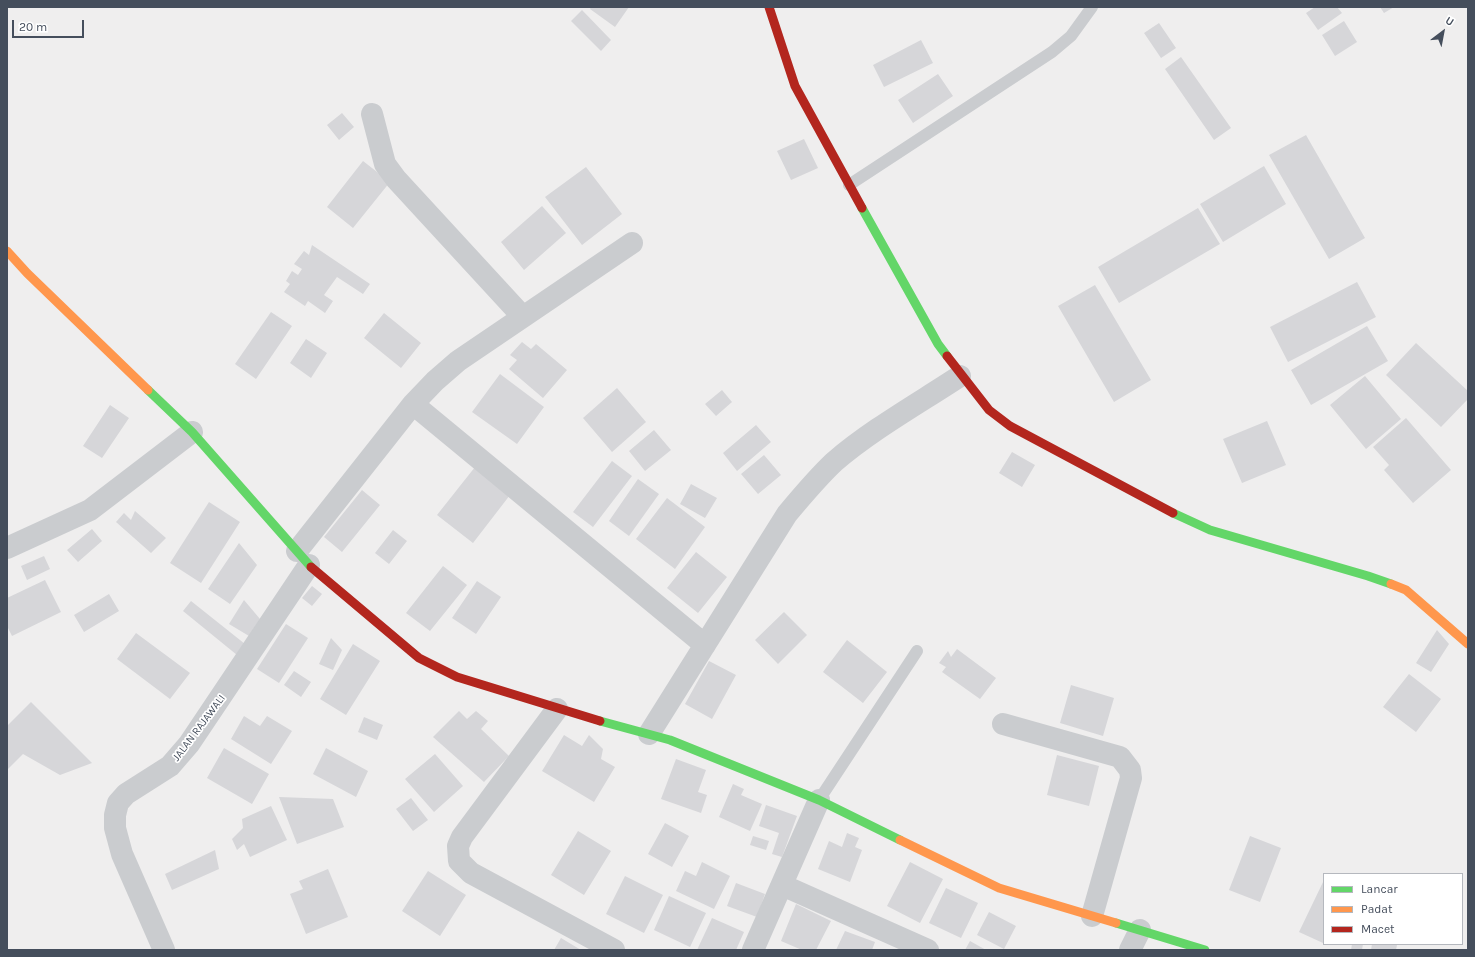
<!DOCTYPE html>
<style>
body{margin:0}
#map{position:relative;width:1475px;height:957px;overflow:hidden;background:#efeeee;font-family:Karla,sans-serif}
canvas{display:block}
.frame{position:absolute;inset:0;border:8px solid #454e5c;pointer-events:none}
.legend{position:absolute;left:1323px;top:873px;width:140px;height:72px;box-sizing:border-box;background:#fff;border:1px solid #b5b8be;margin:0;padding:5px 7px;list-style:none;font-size:12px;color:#454e5c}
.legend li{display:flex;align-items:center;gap:8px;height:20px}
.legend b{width:20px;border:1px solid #b5b8be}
.north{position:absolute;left:1423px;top:12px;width:40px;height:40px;-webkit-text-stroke:3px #fff;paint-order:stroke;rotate:32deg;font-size:11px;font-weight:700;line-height:16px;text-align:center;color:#454e5c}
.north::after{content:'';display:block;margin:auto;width:14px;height:18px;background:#454e5c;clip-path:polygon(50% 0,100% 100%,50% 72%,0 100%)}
.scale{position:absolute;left:12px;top:20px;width:72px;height:18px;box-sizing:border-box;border:2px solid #454e5c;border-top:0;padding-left:5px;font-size:12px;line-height:14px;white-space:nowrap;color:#454e5c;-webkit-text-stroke:3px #fff;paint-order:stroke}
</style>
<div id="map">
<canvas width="1475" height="957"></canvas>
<div class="frame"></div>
<ul class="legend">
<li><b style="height:5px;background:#63d668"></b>Lancar</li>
<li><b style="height:5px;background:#ff974d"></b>Padat</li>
<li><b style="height:5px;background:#b3261e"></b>Macet</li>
</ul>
<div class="north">U</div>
<div class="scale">20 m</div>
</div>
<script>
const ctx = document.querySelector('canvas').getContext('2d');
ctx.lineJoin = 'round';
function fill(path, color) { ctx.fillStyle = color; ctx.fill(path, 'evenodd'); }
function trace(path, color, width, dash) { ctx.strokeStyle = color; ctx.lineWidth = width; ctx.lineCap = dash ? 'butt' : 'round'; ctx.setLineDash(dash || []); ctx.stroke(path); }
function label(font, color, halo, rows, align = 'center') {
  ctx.font = font + ' Karla,sans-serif'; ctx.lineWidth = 3.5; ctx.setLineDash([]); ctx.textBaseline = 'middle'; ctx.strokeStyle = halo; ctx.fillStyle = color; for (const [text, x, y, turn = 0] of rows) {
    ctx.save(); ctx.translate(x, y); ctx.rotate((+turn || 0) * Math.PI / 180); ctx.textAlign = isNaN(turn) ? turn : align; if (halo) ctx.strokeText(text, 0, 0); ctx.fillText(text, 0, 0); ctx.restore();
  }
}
const building = new Path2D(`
 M591 7H629L615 27 590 9Z
 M1315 7H1337L1342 13 1318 30 1306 13Z
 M1380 7H1394L1384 13Z
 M582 10 611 40 601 51 571 21Z
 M1344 21 1357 42 1335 56 1322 35Z
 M1159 23 1176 48 1161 58 1144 33Z
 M921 40 933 63 884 87 873 65Z
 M1181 57 1231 128 1214 140 1165 69Z
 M938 74 953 96 913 123 898 100Z
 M342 113 354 127 339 140 327 125Z
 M1306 135 1365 238 1329 259 1269 155Z
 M804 139 818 168 791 180 777 151Z
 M363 161 390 182 353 228 327 207Z
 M1264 166 1286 204 1223 242 1200 204Z
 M586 167 622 214 582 245 545 197Z
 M542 206 566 233 524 270 501 242Z
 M1198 208 1220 244 1119 303 1098 267Z
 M312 245 370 284 363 294 337 277 324 295 333 301 325 313 308 301 305 306 284 292 290 284 286 281 292 271 298 275 302 269 294 264 304 251 309 255Z
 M1357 282 1376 317 1288 362 1270 327Z
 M1095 285 1151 380 1114 402 1058 306Z
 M271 312 292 326 256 379 235 364Z
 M384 313 421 343 401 368 364 338Z
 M1367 326 1388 361 1311 405 1291 370Z
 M306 339 327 353 311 378 290 363Z
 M522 342 531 349 536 344 567 370 543 398 509 369 517 360 510 355Z
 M1416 343 1468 391V399L1441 427 1386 375Z
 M500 374 544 407 517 444 472 412Z
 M1365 376 1401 419 1366 449 1330 405Z
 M617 388 646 422 612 452 583 418Z
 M722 390 732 402 716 416 705 404Z
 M110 405 129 418 102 458 83 446Z
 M1406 418 1451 470 1413 503 1384 470 1389 465 1373 447Z
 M1267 421 1286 465 1242 483 1223 439Z
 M756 425 771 442 737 471 723 453Z
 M654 430 671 450 645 471 629 451Z
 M1012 452 1035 465 1022 487 999 473Z
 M764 455 781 475 758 494 741 474Z
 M612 461 632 476 593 527 573 512Z
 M475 467 510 495 473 543 437 515Z
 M638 479 659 494 629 536 609 521Z
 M691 484 717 498 705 518 680 504Z
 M362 490 380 505 342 552 324 537Z
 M667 498 705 527 675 569 636 539Z
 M209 502 240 522 201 583 170 563Z
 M135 511 166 538 151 553 116 522 124 513 131 520Z
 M92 529 102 541 78 562 67 550Z
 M393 530 407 541 389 564 375 553Z
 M239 543 257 565 230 604 208 589Z
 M696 552 727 577 698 613 667 588Z
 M44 556 50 569 27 580 21 566Z
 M443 566 467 585 430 631 406 613Z
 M45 580 61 612 12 636 7 626V598Z
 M477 581 501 597 476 634 452 618Z
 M312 586 322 594 312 606 302 598Z
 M109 594 119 611 84 632 74 615Z
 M244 600 260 619 249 636 229 624Z
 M191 601 245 644 237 655 183 611Z
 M784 612 807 635 778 664 755 640Z
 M286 624 308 638 279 683 257 669Z
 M1437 630 1449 644 1431 672 1416 663Z
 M136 633 190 673 170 699 117 659Z
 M331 638 342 650 333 670 319 664Z
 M847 640 887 672 863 703 823 672Z
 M353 644 380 661 346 715 320 699Z
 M957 649 996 678 980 699 942 672 946 667 939 663 948 651 951 657Z
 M709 661 736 675 712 719 685 704Z
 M294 671 311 682 301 697 284 685Z
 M1409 674 1441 699 1416 732 1383 707Z
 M1071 685 1114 698 1103 736 1060 723Z
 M31 702 92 763 60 775 23 754 7 770V726Z
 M459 711 467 719 476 711 488 721 481 729 509 756 484 782 433 737Z
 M244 716 260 726 267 716 292 731 271 764 231 739Z
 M364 717 383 725 377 740 358 732Z
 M564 735 582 746 589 735 603 749 601 759 615 767 594 802 542 771Z
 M224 748 269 774 252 804 207 778Z
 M326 748 368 771 356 797 313 774Z
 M435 754 463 786 434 812 405 779Z
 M1057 755 1099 766 1089 806 1047 795Z
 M676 759 706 770 698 792 707 795 701 813 661 799Z
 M733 784 744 789 741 795 762 804 750 831 719 817Z
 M279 797 333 799 344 827 297 844Z
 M411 798 428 820 413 831 396 809Z
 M766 805 797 816 782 857 772 854 779 833 759 826Z
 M271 806 287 840 250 857 244 844 237 850 232 839 243 828 242 819Z
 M665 823 689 836 672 867 648 854Z
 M578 831 611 851 584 895 551 875Z
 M847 833 859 838 855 847 862 850 850 882 818 869 829 841 842 847Z
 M753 836 769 841 766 850 750 845Z
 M1250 836 1281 848 1260 902 1229 890Z
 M215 850 219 869 172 890 165 874Z
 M702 862 730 876 714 909 676 891 685 871 696 876Z
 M910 862 943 879 920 923 887 906Z
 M328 869 348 917 306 934 290 894 303 889 299 881Z
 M428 871 466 895 440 936 402 911Z
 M625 876 663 895 644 933 606 914Z
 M1324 880V940L1323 943 1299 932Z
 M736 883 765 894 757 917 727 906Z
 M946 888 978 903 961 938 929 923Z
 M669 896 706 913 690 947 654 930Z
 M796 904 831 921 816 950H802L781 941Z
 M989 912 1016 926 1004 949 977 935Z
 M712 918 744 932 736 950H697Z
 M845 931 875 942 872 950H836Z
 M561 938 581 950H554Z
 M970 941 986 950H965Z
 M1352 944H1363L1362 950H1351Z
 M1372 944H1392L1397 945 1396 950H1371Z`);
const lane = new Path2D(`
 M849 185 1052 52 1071 36 1092 7
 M819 800 917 651`);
const street = new Path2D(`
 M372 114 385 164 396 179 523 317
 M413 404 705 645
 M7 548 90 510 192 432
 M297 551 413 404 435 381 458 361 632 243
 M557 709 462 837 458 846 459 861 471 873 614 950
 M1003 724 1120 757 1130 770 1131 778 1092 916
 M649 734 787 514C802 496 817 478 834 462 871 430 919 403 960 376
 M782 885 928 950
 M164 950 122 854 115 828V815L118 803 126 794 170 766 189 744 309 565
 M753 950 819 800
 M1130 950 1140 930`);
const fast = new Path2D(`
 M862 208 938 344 947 356
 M148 390 192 432 311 567
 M1173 513 1210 530 1368 576 1391 584
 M600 721 670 740 819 800 900 840
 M1116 923 1205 950`);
const slow = new Path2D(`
 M7 251 27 273 148 390
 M1391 584 1406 590 1468 644
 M900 840 999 888 1116 923`);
const jam = new Path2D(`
 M769 7 795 86 862 208
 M947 356 989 410 1010 426 1173 513
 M311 567 419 658 457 677 600 721`);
const streetNames = [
 ["JALAN RAJAWALI",199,728,-53]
];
fill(building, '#d6d6d9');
trace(lane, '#cacccf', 12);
trace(street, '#cacccf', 22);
trace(fast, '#63d668', 9);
trace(slow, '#ff974d', 9);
trace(jam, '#b3261e', 9);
label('11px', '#454e5c', '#fff', streetNames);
</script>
